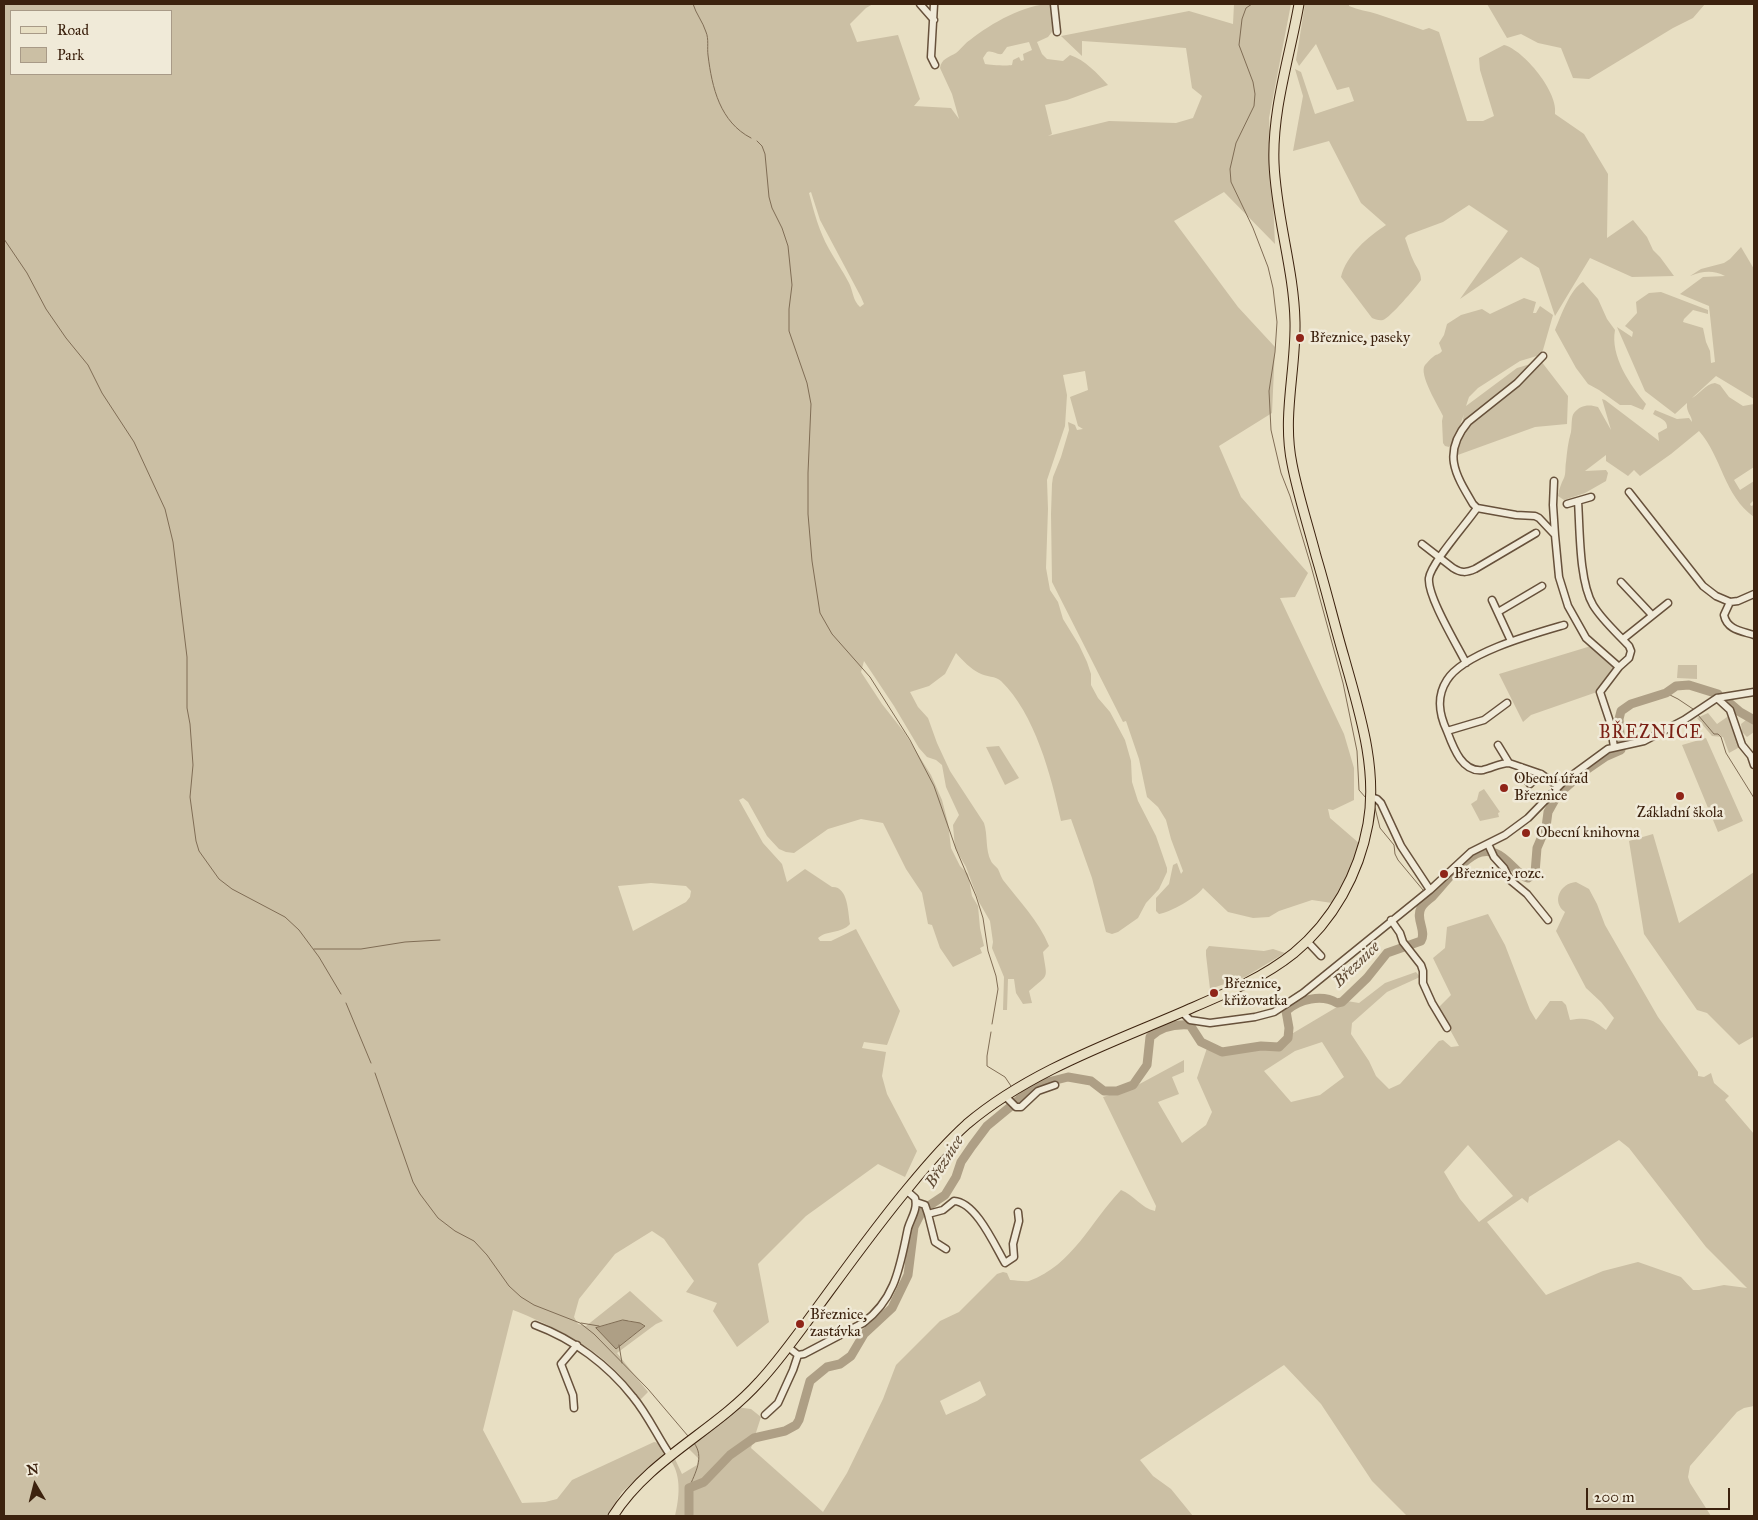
<!DOCTYPE html>
<meta charset="utf-8">
<style>
body{margin:0}
#map{position:relative;width:1758px;height:1520px;overflow:hidden;background:#e8dfc3;font-family:"IM FELL Great Primer",serif}
canvas{display:block}
.frame{position:absolute;inset:0;border:5px solid #3c220e;pointer-events:none}
.legend{position:absolute;left:10px;top:10px;width:162px;height:65px;box-sizing:border-box;background:#f0ead8;border:1px solid #a89a87;margin:0;padding:6px 9px;list-style:none;font-size:15px;color:#3c220e}
.legend li{display:flex;align-items:center;gap:10px;height:25px}
.legend b{width:25px;border:1px solid #a89a87}
.north{position:absolute;left:10px;top:1460px;width:50px;height:50px;-webkit-text-stroke:4px #f0ead8;paint-order:stroke;rotate:352deg;font-size:14px;font-weight:700;line-height:20px;text-align:center;color:#3c220e}
.north::after{content:'';display:block;margin:auto;width:18px;height:22px;background:#3c220e;clip-path:polygon(50% 0,100% 100%,50% 72%,0 100%)}
.scale{position:absolute;left:1586px;top:1488px;width:144px;height:22px;box-sizing:border-box;border:2px solid #3c220e;border-top:0;padding-left:6px;font-size:15px;line-height:18px;white-space:nowrap;color:#3c220e;-webkit-text-stroke:4px #f0ead8;paint-order:stroke}
</style>
<div id="map">
<canvas width="1758" height="1520"></canvas>
<div class="frame"></div>
<ul class="legend">
<li><b style="height:6px;background:#e8dfc3"></b>Road</li>
<li><b style="height:14px;background:#cbbfa4"></b>Park</li>
</ul>
<div class="north">N</div>
<div class="scale">200 m</div>
</div>
<script>
const ctx = document.querySelector('canvas').getContext('2d');
ctx.lineJoin = 'round';
function fill(path, color) { ctx.fillStyle = color; ctx.fill(path, 'evenodd'); }
function trace(path, color, width, dash) { ctx.strokeStyle = color; ctx.lineWidth = width; ctx.lineCap = dash ? 'butt' : 'round'; ctx.setLineDash(dash || []); ctx.stroke(path); }
function label(font, color, halo, rows, align = 'center') {
  ctx.font = font + ' "IM FELL Great Primer",serif'; ctx.lineWidth = 5; ctx.setLineDash([]); ctx.textBaseline = 'middle'; ctx.strokeStyle = halo; ctx.fillStyle = color; for (const [text, x, y, turn = 0] of rows) {
    ctx.save(); ctx.translate(x, y); ctx.rotate((+turn || 0) * Math.PI / 180); ctx.textAlign = isNaN(turn) ? turn : align; if (halo) ctx.strokeText(text, 0, 0); ctx.fillText(text, 0, 0); ctx.restore();
  }
}
const green = new Path2D(`
 M4 4H873L866 8 850 24 857 42 898 35 920 99 914 106 951 108 959 119 952 94 940 68C941 59 949 57 956 53 961 49 965 43 970 40 992 23 1024 4 1052 4L1055 28 1048 37 1037 42 1042 54 1047 59 1063 61 1070 55C1085 60 1097 73 1108 85L1067 100 1045 105 1052 134 1048 136 1109 121 1176 123 1193 118 1202 96 1192 88 1186 48 1082 41V56L1061 36 1189 11 1233 24 1234 4H1291L1269 118 1275 244 1224 192 1174 221 1238 307 1275 347 1272 413 1219 446 1241 497 1308 573 1295 597 1280 598 1344 734 1354 768V800L1333 810 1328 809 1330 818 1360 844 1344 883 1332 903 1312 900 1279 911 1269 917 1253 918 1228 912 1203 888C1196 898 1171 912 1159 914L1156 911V898L1169 884 1173 865 1177 863 1181 874 1183 871 1171 839 1166 820 1158 807 1147 797 1139 759 1126 721 1123 722 1052 582 1051 514 1052 484 1053 477 1061 457 1069 430 1068 422 1075 425 1077 430 1083 429 1078 426 1070 397 1088 390 1085 371 1063 375 1067 395 1065 426 1047 480 1048 509 1046 568 1050 590 1058 602 1063 619 1079 645 1087 662 1091 674V685L1098 698 1110 712 1125 740 1131 761 1132 782 1138 801 1156 836 1167 868V872L1159 889 1146 903 1138 918 1118 932 1112 934 1106 932 1092 878 1071 819 1061 821C1051 775 1035 714 1001 681 996 676 986 677 979 673 971 669 962 660 956 653L945 674 929 686 910 692 918 707 928 718 937 743 950 771 984 823C988 835 985 850 991 861 992 864 996 866 998 869 1000 873 1001 877 1003 880 1020 902 1038 920 1049 946L1043 952C1047 980 1050 973 1029 991L1032 1003 1023 1004 1016 993 1014 979H1008L1007 1010H1003L1004 977 992 948 993 942 990 921 979 902 966 867 955 848 953 825 959 815 946 787 942 765 936 760 927 757 919 748 894 706 864 661 861 672 882 704 904 732 931 775 942 800 948 823 951 848 960 866 968 874 972 896 978 906 980 928 984 946 980 948 982 953 953 967 940 948 932 925 928 924 922 893 906 869 883 823 861 819 828 829 794 853 786 852 779 849 767 836 748 802 743 798 739 800 763 843 782 864 787 882 805 869 832 887C848 886 848 912 850 924 841 934 827 930 818 938L820 941H831L856 929 900 1011 887 1045 864 1042 862 1048 886 1052 882 1076 887 1094 917 1151 905 1177 878 1164 806 1216 758 1264 769 1322 737 1347 713 1311 717 1303 686 1292 694 1281 664 1239 652 1231 615 1254 579 1299 574 1317 578 1324 586 1326 630 1291 663 1321 656 1324 617 1353 648 1392 639 1401C632 1392 626 1382 618 1373 590 1344 551 1325 513 1310L483 1430 522 1503 545 1502 557 1499 572 1480 654 1442 659 1443 664 1450 663 1456 622 1492 607 1516H4ZM11 11H171V74H11ZM1029 42 1032 50 1023 54 1024 60 1021 61 1019 57 1013 60 1012 65C1007 66 990 65 985 64L983 58 987 52C993 50 996 55 1002 54L1007 47ZM811 192 820 220 861 297 864 304 860 307C853 301 853 291 849 283 843 271 835 260 829 249 819 231 814 212 809 193ZM651 883 686 886 691 891 690 897 686 902 633 931 618 886ZM628 1320 645 1325 644 1327 616 1349Z
 M1305 4H1349V6C1358 10 1368 11 1377 14 1393 19 1408 25 1423 30L1429 28 1439 32 1467 121H1483L1494 116 1480 70 1479 58 1504 45C1524 50 1559 93 1555 114L1584 134 1608 174 1607 238 1633 220 1647 237 1653 250 1660 257 1674 276 1632 277 1590 258 1555 316 1539 268 1521 257 1460 299 1508 231 1469 205 1443 222 1408 235 1405 238C1408 246 1410 254 1414 262 1417 268 1421 272 1421 280 1415 288 1391 317 1383 320 1379 321 1375 319 1372 318L1341 277C1346 255 1369 236 1386 225L1361 203 1329 141 1293 151 1303 96 1295 69 1301 72 1315 114 1354 101 1349 87 1337 90 1316 44 1299 66 1296 60Z
 M1487 4H1705L1693 18 1673 28 1589 79 1573 78 1561 48 1538 43 1521 34 1507 38Z
 M1741 247 1754 269V399L1716 376 1692 398C1700 394 1705 384 1715 383L1720 385 1729 397 1743 406 1754 404V467L1734 480 1740 490 1754 481V500L1750 504 1751 506 1754 505V517C1724 496 1722 457 1699 431L1671 454 1640 476 1634 470 1628 476 1606 461V455L1585 471 1606 470 1608 473 1606 481 1585 493 1564 500 1558 496C1559 489 1561 484 1564 478 1566 474 1565 467 1566 462 1567 452 1568 442 1571 432 1572 427 1571 416 1574 413 1580 405 1589 404 1598 407L1611 430 1602 399 1605 400 1659 441 1658 433 1667 428C1668 420 1659 418 1653 414L1655 410 1677 419 1689 418 1692 422C1692 415 1686 413 1687 403L1675 414 1645 391 1617 327 1632 337 1633 332 1625 326 1637 313 1636 302 1649 293 1661 292 1708 310V314L1693 310 1684 319 1683 322 1703 328 1706 342 1710 351 1711 363 1715 362 1709 306 1680 294 1703 277 1725 276C1713 270 1703 271 1690 276L1701 269 1724 263 1730 259Z
 M1583 282 1598 299 1607 319 1615 330C1610 356 1630 385 1646 404L1643 410 1631 405H1620L1599 390 1588 384 1576 368 1555 330C1561 316 1570 289 1583 282Z
 M1524 298 1536 302 1533 313H1536L1540 306 1553 315 1543 350 1540 355 1520 361 1478 388 1469 397 1466 406 1517 368 1541 361 1568 396 1567 424 1535 427 1455 456 1464 414 1454 443 1449 447 1445 446 1443 443 1442 421 1443 416C1439 407 1418 374 1425 365 1427 363 1430 359 1433 357 1436 354 1439 355 1442 351L1439 343 1444 335 1447 324 1461 315 1482 309 1490 314Z
 M1591 646 1617 667 1597 692 1531 715 1523 722 1499 674Z
 M1678 665H1697V679L1677 678Z
 M1735 707 1746 714 1754 716V732L1747 737 1742 732 1741 724 1746 720 1735 713Z
 M1708 713 1717 724 1730 715 1739 738 1738 748 1729 753 1723 737 1712 736 1697 718Z
 M1706 738 1743 821 1718 832 1682 745Z
 M999 746 1019 778 1005 785 986 747Z
 M1484 789 1500 812 1498 813 1499 817 1480 821 1471 804 1477 800 1479 792Z
 M1653 834 1679 923 1754 872V1033L1753 1037 1739 1045 1707 1013 1697 1010 1644 934 1629 841Z
 M1576 882 1589 889 1597 904 1605 925 1658 1017 1698 1072V1076L1704 1077 1711 1073 1714 1083 1729 1096 1725 1100 1754 1134V1406L1744 1408 1737 1412 1690 1466 1688 1477 1690 1483 1711 1516H1407L1372 1481 1321 1404 1284 1365 1140 1460 1153 1476 1171 1489 1193 1516H675C679 1499 682 1477 671 1461L675 1459 682 1474 697 1465 698 1458 686 1446 736 1407 751 1409 761 1417 751 1448 823 1512 847 1473 883 1399 896 1365 940 1321 959 1312 997 1274 1003 1272 1007 1273 1010 1280C1016 1280 1024 1282 1029 1281 1073 1265 1091 1221 1121 1190 1134 1195 1141 1208 1155 1211L1156 1206 1103 1097 1134 1087 1184 1060V1072L1172 1077 1179 1094 1158 1102 1182 1143 1206 1125 1212 1112 1197 1078 1207 1048 1224 1050 1261 1044 1273 1045 1347 1001 1359 1003 1385 983 1416 972 1420 977 1387 992 1352 1023 1351 1034 1369 1061 1376 1076 1389 1089 1400 1084 1439 1041 1443 1040 1451 1047 1459 1046 1438 1008 1451 995 1433 958 1445 948 1447 927 1488 914 1505 945 1530 1010 1536 1020 1550 1001H1562L1566 1005 1570 1020C1588 1017 1592 1019 1606 1030L1614 1018 1601 1002 1586 988 1556 931 1565 912C1551 902 1560 883 1576 882ZM1322 1042 1344 1077 1320 1095 1291 1102 1264 1071 1295 1051ZM1619 1140 1629 1148 1706 1247 1747 1288 1724 1285 1699 1290H1693L1681 1277 1638 1262 1603 1271 1546 1295 1487 1222 1522 1198 1528 1203 1529 1197ZM1468 1145 1513 1196 1479 1222 1460 1199 1444 1172ZM980 1381 986 1395 977 1401 946 1415 940 1401Z
 M1209 946 1264 951 1273 949 1285 953 1245 977 1210 989 1206 955V950Z`);
const water = new Path2D(`
 M623 1320 640 1323 645 1326 616 1349 596 1328Z`);
const stream = new Path2D(`
 M693 4C696 14 703 22 706 32 709 39 707 48 708 55 712 88 720 122 751 138
 M1252 4 1246 8 1242 19 1239 45 1253 82 1255 94 1254 106 1236 143 1230 169 1231 182 1253 228 1268 267 1273 288 1277 322 1275 352 1269 391 1271 430 1281 473 1290 496 1311 566 1343 683 1357 751 1359 790 1366 798
 M757 141 762 146 765 154 769 197 772 208 782 228 788 246 792 285 789 309V331L807 383 811 404 808 473V514L812 561 820 613 832 634 870 677 910 740 934 786 956 849 976 896 983 918 988 951 996 976 998 989 992 1024
 M4 239 27 273 46 309 66 338 88 365 102 393 134 442 165 509 173 542 187 657V708L190 724 193 765 190 797 196 841 199 851 219 879 232 889 285 917 299 930 319 957 341 994
 M1666 693 1678 699 1693 709
 M1698 715 1714 734H1718L1721 737 1726 753 1754 798
 M1375 808 1380 828 1394 845 1395 854 1398 860 1423 890
 M1428 897 1429 899
 M314 949H361L405 942 440 940
 M346 1003 371 1063
 M991 1032 987 1056V1066L1005 1077 1011 1086
 M375 1073 413 1182 420 1194 438 1218 455 1231 474 1241 487 1255 509 1286 521 1297 534 1305 580 1323 594 1334 648 1389 688 1436
 M1016 1094 1020 1099
 M581 1323 599 1326
 M619 1345 622 1363
 M689 1488C695 1473 705 1457 694 1443`);
const river = new Path2D(`
 M1726 700 1740 712 1754 720
 M1016 1102 1032 1089 1048 1082 1068 1077 1091 1081 1104 1091H1117L1133 1085 1147 1065 1150 1037C1160 1027 1176 1024 1190 1025L1201 1042 1222 1052 1261 1046 1279 1047 1288 1038 1289 1028 1286 1011C1299 999 1322 994 1337 1003L1342 1002 1367 978 1387 953 1421 941C1427 931 1415 919 1421 908 1423 904 1428 900 1432 897 1445 883 1459 863 1476 854 1482 851 1489 851 1495 853 1509 858 1518 876 1528 878L1535 873 1537 848 1546 827 1548 812 1558 794 1586 770 1605 757 1621 750 1619 719 1621 711 1631 704 1666 693 1676 686 1689 685 1718 694
 M689 1516V1488L704 1482 730 1455 754 1438 785 1431 796 1425 799 1420 810 1381 827 1367 840 1364 851 1356 864 1334 892 1308 908 1275 914 1227 920 1215 927 1207 945 1195 956 1177 961 1162 972 1146 987 1126 1010 1107`);
const minor = new Path2D(`
 M920 4 934 20
 M934 4 931 57 935 65
 M1054 4 1057 32
 M1543 356 1517 383 1468 422C1442 453 1455 474 1473 504L1477 508 1516 515 1535 516 1539 518 1555 535 1559 577 1568 606 1586 638 1619 667
 M1554 481 1553 505 1555 535
 M1629 492 1703 586 1716 596 1730 602 1724 615C1727 630 1742 631 1754 635
 M1578 501C1580 530 1579 581 1593 605 1602 620 1617 633 1629 646L1631 651 1629 658 1619 667 1600 692 1610 722 1614 747
 M1567 504 1591 497
 M1422 544 1453 568C1461 573 1466 573 1475 569L1536 533
 M1621 582 1652 615
 M1492 600 1511 641
 M1730 602 1738 601 1754 594
 M1498 612 1542 586
 M1623 639 1668 603
 M1466 663C1457 645 1427 596 1429 578 1431 563 1467 523 1477 508
 M1717 698 1730 710 1742 745 1751 756 1754 765
 M1447 731 1484 720 1507 703
 M1498 745 1509 763 1541 774 1558 786
 M1509 763C1500 763 1492 768 1483 770 1462 773 1453 747 1447 731 1439 714 1436 697 1447 680 1464 653 1533 634 1564 625
 M1521 767 1523 776 1530 784 1541 774
 M1371 797 1377 799 1381 803 1401 846 1430 890 1471 852 1505 835 1528 818 1563 782 1608 749 1644 741 1684 720 1717 698 1754 692
 M1488 844 1494 857 1504 868 1510 880 1527 894 1548 920
 M1391 920 1400 933 1403 942 1421 965 1423 971V983L1432 1003 1447 1028
 M1307 941 1321 956
 M1182 1012 1190 1020 1210 1023 1255 1017 1274 1012 1303 993 1430 890
 M1005 1096 1016 1107H1021L1038 1091 1055 1085
 M916 1202 925 1205 928 1214 943 1210 954 1201C976 1202 995 1246 1005 1263L1014 1257 1013 1244 1019 1221 1018 1212
 M928 1214 935 1242 946 1249
 M535 1325C573 1339 608 1365 633 1397 648 1415 657 1436 670 1455
 M798 1355 804 1354 863 1323C896 1299 900 1265 908 1228 911 1218 918 1209 915 1198L906 1190
 M574 1408 573 1395 561 1364 577 1345
 M765 1415 778 1403 793 1370 798 1355 788 1347`);
const major = new Path2D(`
 M613 1516C650 1458 714 1432 759 1382 776 1364 791 1343 806 1323 840 1277 873 1230 909 1187 927 1165 946 1143 967 1124 1032 1069 1117 1041 1194 1007 1229 992 1264 977 1294 953 1333 921 1359 874 1368 824 1378 768 1359 711 1344 657 1334 623 1326 589 1316 556 1308 525 1298 495 1292 464 1282 416 1296 370 1295 322 1294 269 1276 217 1274 163 1272 109 1290 56 1299 4`);
const markers = [
 [1300,338,5,"#8f2418"],
 [1504,788,5,"#8f2418"],
 [1680,796,5,"#8f2418"],
 [1526,833,5,"#8f2418"],
 [1444,874,5,"#8f2418"],
 [1214,993,5,"#8f2418"],
 [800,1324,5,"#8f2418"]
];
const poiNames = [
 ["Březnice, paseky",1310,338],
 ["Obecní úřad",1514,779],
 ["Březnice",1514,796],
 ["Základní škola",1680,813,"center"],
 ["Obecní knihovna",1536,833],
 ["Březnice, rozc.",1454,874],
 ["Březnice,",1224,984],
 ["křižovatka",1224,1001],
 ["Březnice,",810,1315],
 ["zastávka",810,1332]
];
const waterNames = [
 ["Březnice",1357,965,-44],
 ["Březnice",945,1162,-58]
];
const quarterNames = [
 ["BŘEZNICE",1651,734]
];
fill(green, '#cbbfa4');
fill(water, '#ae9f85');
trace(water, '#806d55', 1);
trace(stream, '#806d55', 1);
trace(river, '#ae9f85', 9);
trace(minor, '#67513b', 9);
trace(major, '#3c220e', 11);
trace(minor, '#f0ead8', 6);
trace(major, '#e8dfc3', 9);
for (const [x, y, r, color] of markers) { const dot = new Path2D(); dot.arc(x, y, r, 0, 2 * Math.PI); ctx.fillStyle = color; ctx.fill(dot); trace(dot, '#f0ead8', 2); }
label('15px', '#3c220e', '#f0ead8', poiNames, 'left');
label('italic 16px', '#5e4832', '#f0ead8', waterNames);
ctx.letterSpacing = '1px';
label('18px', '#7a1f14', '#f0ead8', quarterNames);
ctx.letterSpacing = '0px';
</script>
